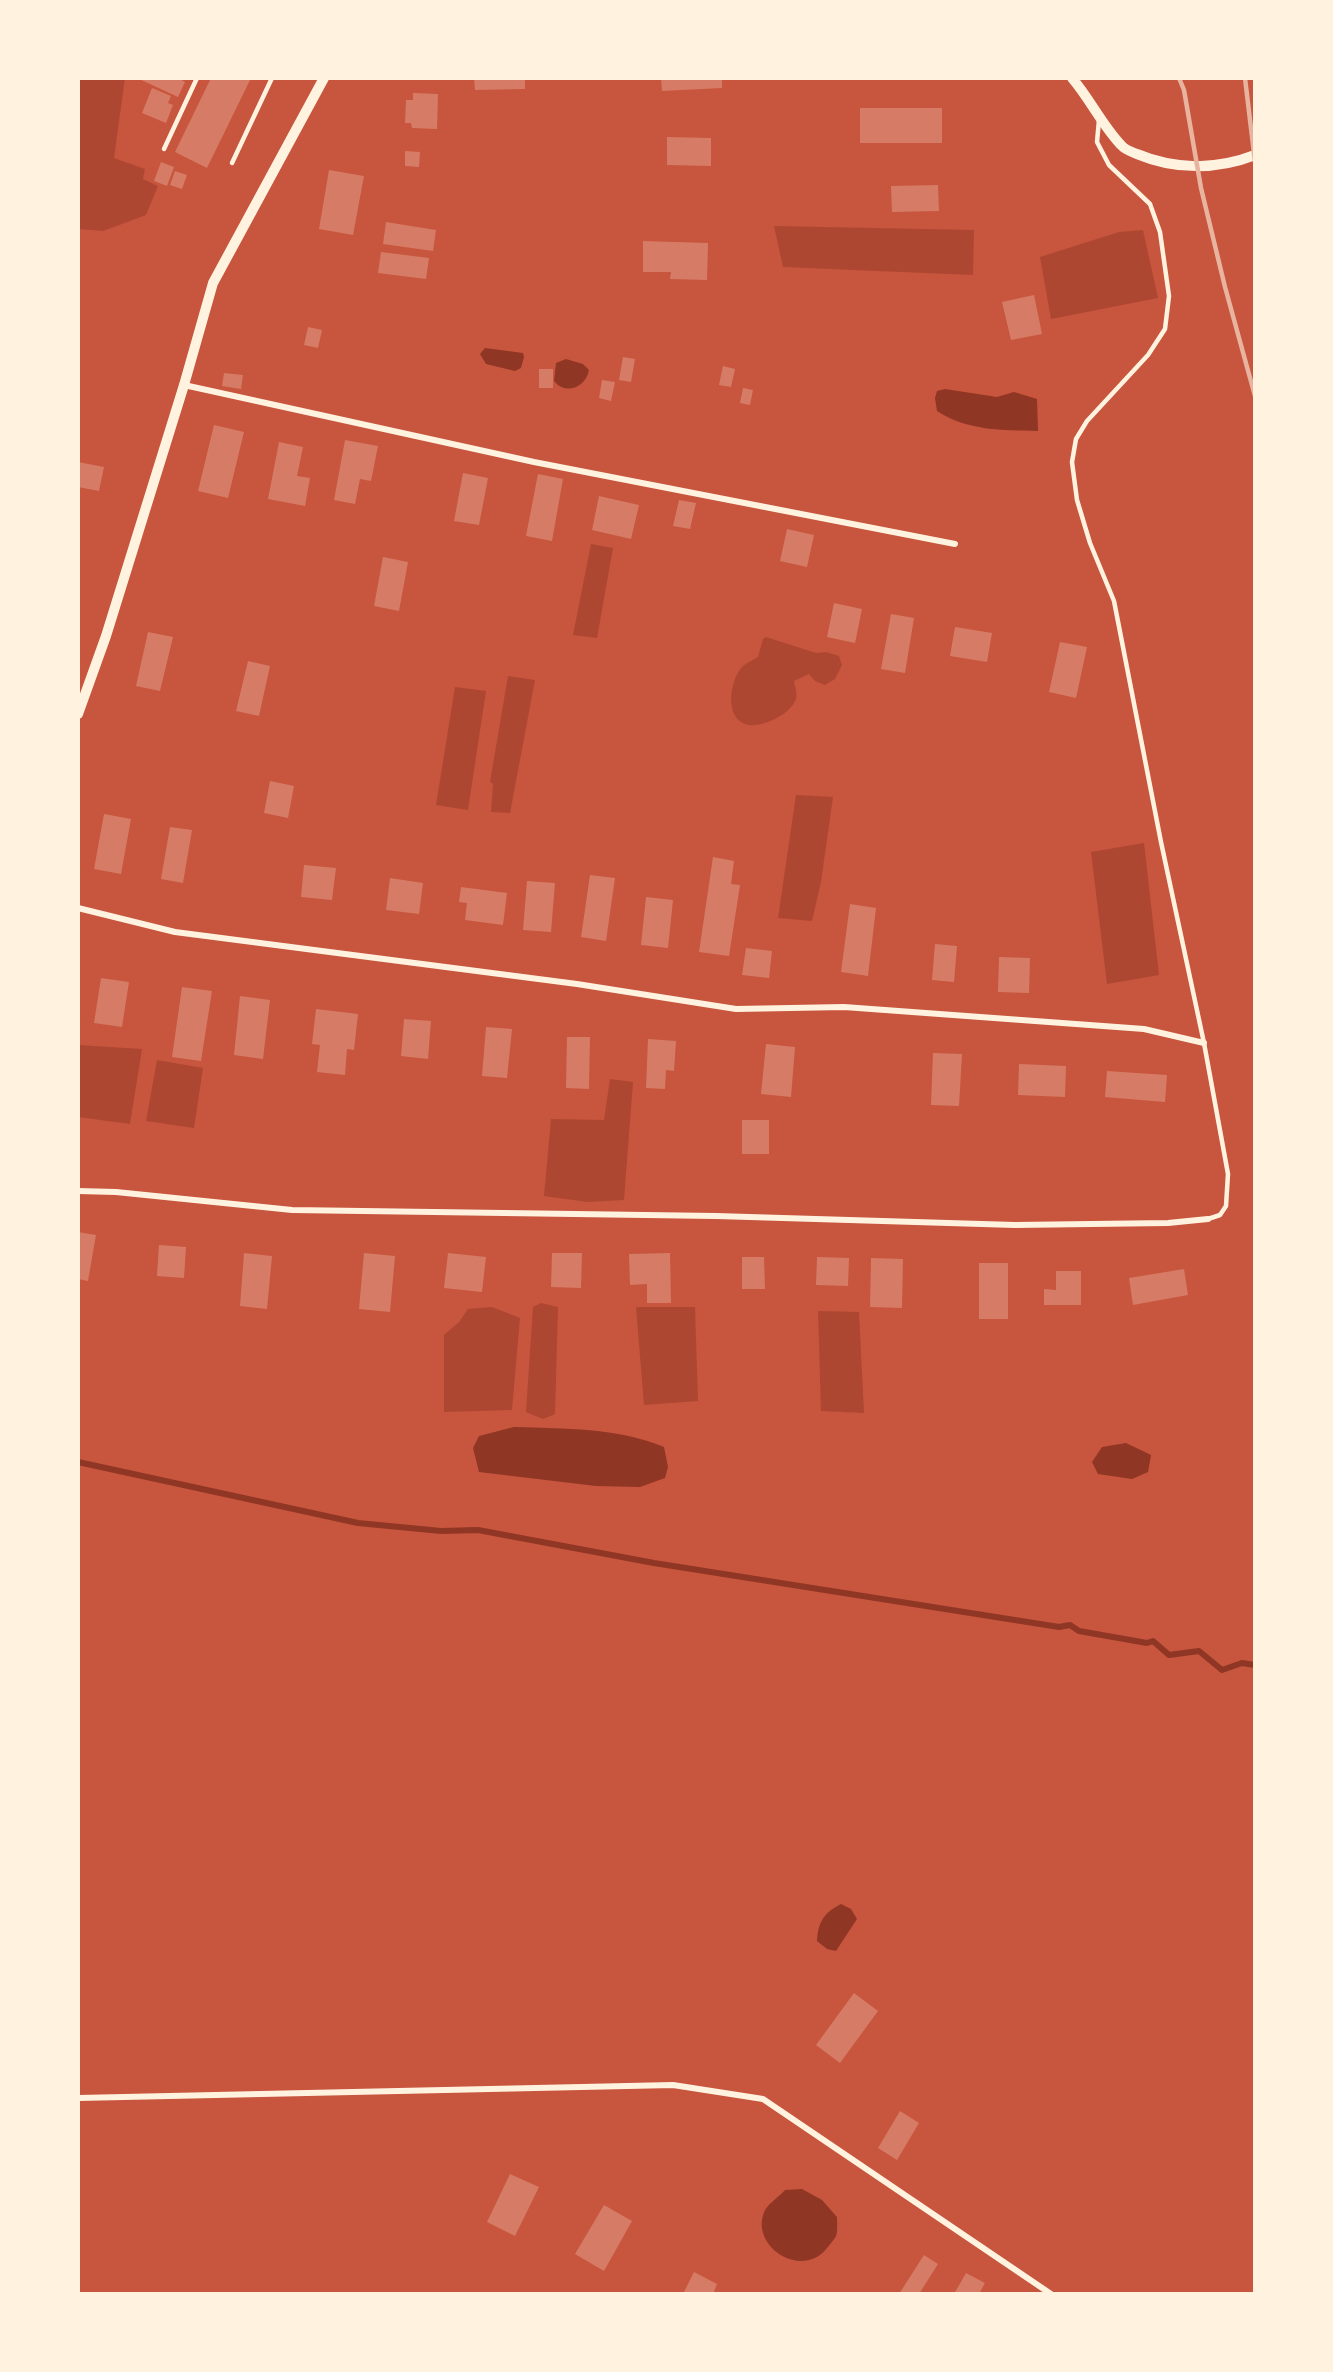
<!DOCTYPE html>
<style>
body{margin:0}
#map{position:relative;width:1333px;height:2372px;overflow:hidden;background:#c8553d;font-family:"Fira Sans",sans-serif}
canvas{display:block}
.frame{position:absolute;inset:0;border:80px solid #fff3e0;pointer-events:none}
</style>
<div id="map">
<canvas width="1333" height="2372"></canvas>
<div class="frame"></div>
</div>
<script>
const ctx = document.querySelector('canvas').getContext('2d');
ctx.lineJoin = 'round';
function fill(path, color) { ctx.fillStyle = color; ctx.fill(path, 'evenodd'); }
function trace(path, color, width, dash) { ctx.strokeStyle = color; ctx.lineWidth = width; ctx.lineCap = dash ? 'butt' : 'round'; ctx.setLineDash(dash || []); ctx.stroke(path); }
const green = new Path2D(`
 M78 78H125L114 158 145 169 143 179 158 186 146 215 103 231 78 229Z
 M774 226 974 230 973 275 783 267Z
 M1143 230 1158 298 1051 319 1040 257 1119 232Z
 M591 544 613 548 597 638 573 635Z
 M766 637 816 653 826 652 839 656 842 665 835 679 825 685 815 681 809 674 794 681C795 688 799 696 794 703 787 716 755 732 741 722 725 712 731 679 742 667 746 663 753 660 758 657L763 639Z
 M508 676 535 680 510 813 491 812 493 784 490 782Z
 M455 687 486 691 468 810 436 805Z
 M796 795 833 797 821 882 812 921 778 918Z
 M1144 843 1159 975 1107 984 1091 852Z
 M78 1045 142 1049 130 1124 78 1117Z
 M157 1060 203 1068 194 1128 146 1121Z
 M610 1079 633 1082 624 1200 588 1202 544 1196 551 1119 604 1120Z
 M541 1303 558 1307 555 1414 543 1419 526 1412 533 1307Z
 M492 1307 520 1318 512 1410 444 1412V1335L459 1322 468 1309Z
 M636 1307H695L698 1401 644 1405Z
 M818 1311 859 1312 864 1413 821 1411Z`);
const water = new Path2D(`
 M485 348 523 353 524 357 521 368 515 371 486 364 480 354Z
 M566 359 583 364 589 370C586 387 566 396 554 381L556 363Z
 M945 389 997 397 1014 392 1037 399 1038 431C1003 430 967 431 937 411L935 398 937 391Z
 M514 1427C565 1429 616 1427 664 1447L668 1467 665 1478 640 1487 596 1486 479 1472 473 1448 479 1436Z
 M1126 1443 1151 1455 1148 1472 1132 1479 1098 1474 1092 1462 1102 1447Z
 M841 1904 851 1909 857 1919 836 1951 827 1949 817 1941C818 1923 823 1913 841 1904Z
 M802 2189 822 2200 837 2217C837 2223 838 2231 836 2236 834 2240 830 2244 827 2248 801 2281 748 2245 765 2210 769 2203 780 2196 785 2190Z`);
const stream = new Path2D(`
 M78 1462 358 1523 441 1531 478 1530 654 1563 1059 1627 1070 1625 1079 1631 1147 1643 1153 1641 1169 1655 1199 1651 1222 1670 1242 1663 1255 1665`);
const building = new Path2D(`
 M137 78H178L185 82 178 97Z
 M211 78H251L207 168 175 152Z
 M474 78H525V89L475 90Z
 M661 78H722V88L662 91Z
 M152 88 171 96 168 103 173 105 166 123 142 113Z
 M413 93 438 94 437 129 412 128 411 123H405L406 100H413Z
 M860 108H942V143H860Z
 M667 137 711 138V166L667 165Z
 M405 151 420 152 419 167 405 166Z
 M161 162 174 167 167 186 154 181Z
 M329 170 364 176 353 235 319 229Z
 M175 171 187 175 182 189 170 185Z
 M938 185 939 211 892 212 891 186Z
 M386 222 436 230 433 251 383 244Z
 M643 241 708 243 707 280 670 279 671 272H643Z
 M381 252 429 258 426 279 378 273Z
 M1034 295 1042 334 1011 340 1002 302Z
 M308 327 322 330 318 348 304 345Z
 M623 357 635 359 631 382 619 380Z
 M723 366 735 369 731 387 719 385Z
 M539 369H553V388H539Z
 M224 373 243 375 241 389 222 386Z
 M602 380 615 382 611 401 599 398Z
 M743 388 753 390 750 405 740 403Z
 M214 425 244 432 228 498 198 491Z
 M345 440 378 446 371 481 360 479 355 504 334 500Z
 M279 442 303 447 297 476 310 478 305 506 268 499Z
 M78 462 104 467 99 491 78 487Z
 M463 473 488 478 479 525 454 521Z
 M538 474 563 479 552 541 526 536Z
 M599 496 639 505 631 539 592 530Z
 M679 500 696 503 690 529 673 526Z
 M787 529 814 535 807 567 780 561Z
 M383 557 408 562 399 611 374 606Z
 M834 603 862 609 855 643 827 637Z
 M891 614 914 618 905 673 881 669Z
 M955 627 992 633 987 662 950 656Z
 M148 632 173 637 160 691 136 686Z
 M1060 642 1087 647 1076 698 1049 692Z
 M248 661 270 666 259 716 236 711Z
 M270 781 294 786 288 818 264 813Z
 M104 814 131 819 121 874 94 869Z
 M170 827 192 830 183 883 161 879Z
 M713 857 734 861 731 884 740 885 729 956 699 952Z
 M304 865 336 868 332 900 301 897Z
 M590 875 615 878 606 941 581 937Z
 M390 878 423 883 419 914 386 910Z
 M527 881 555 883 551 932 523 930Z
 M461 887 507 893 503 925 465 920 467 903 459 902Z
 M646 897 673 900 668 948 641 945Z
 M850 904 876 908 868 976 841 972Z
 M935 944 957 946 954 982 932 980Z
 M746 948 772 951 769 978 742 975Z
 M999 957 1030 958 1029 993 998 992Z
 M101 978 129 982 122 1027 94 1023Z
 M182 987 212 991 201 1061 172 1057Z
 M240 996 270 1000 263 1059 234 1055Z
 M316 1009 358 1014 354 1050 347 1049 345 1075 317 1072 320 1045 312 1044Z
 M404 1019 431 1021 428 1059 401 1056Z
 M486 1027 512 1029 507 1078 482 1076Z
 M567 1037H590L589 1089 566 1088Z
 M648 1039 676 1041 674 1071 666 1070 665 1089 646 1088Z
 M766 1044 795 1047 791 1097 761 1094Z
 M933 1053 962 1054 959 1106 931 1105Z
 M1019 1064 1066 1066 1065 1097 1018 1095Z
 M1107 1071 1167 1075 1165 1102 1105 1097Z
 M742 1120H769V1154H742Z
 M78 1232 96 1235 88 1281 78 1279Z
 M159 1245 186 1247 184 1278 157 1276Z
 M244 1253 272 1256 267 1309 240 1306Z
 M364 1253 395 1256 390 1312 359 1309Z
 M448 1253 486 1257 482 1292 444 1288Z
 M552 1253H582L581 1288 551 1287Z
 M670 1253 671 1303H647V1284L630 1285 629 1254Z
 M742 1257H764L765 1289H742Z
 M817 1257 849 1258 848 1286 816 1285Z
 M871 1258 903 1259 902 1308 870 1307Z
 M979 1263H1008V1319H979Z
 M1184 1269 1188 1295 1133 1305 1129 1278Z
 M1056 1271H1081V1305H1044V1289L1056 1290Z
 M854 1993 878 2011 840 2063 816 2045Z
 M900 2111 919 2123 897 2160 878 2148Z
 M510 2174 539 2187 515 2236 487 2222Z
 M604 2205 632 2221 604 2271 575 2254Z
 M924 2255 938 2264 919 2294H899Z
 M694 2272 717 2284 713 2294H683Z
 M966 2273 985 2283 979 2294H954Z`);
const service = new Path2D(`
 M1099 120 1097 142 1109 165 1150 204 1160 232 1169 296 1165 329 1148 355 1087 421 1076 439 1072 462 1077 500 1090 543 1114 601 1161 842 1204 1043 1228 1174 1226 1206 1220 1215 1208 1219
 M164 149 197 78
 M232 163 272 78`);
const minor = new Path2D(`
 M184 385 534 462 955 544
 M78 908 175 932 577 984 736 1009 844 1007 1144 1029 1204 1043
 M78 1191 116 1192 292 1210 716 1216 1015 1225 1168 1223 1208 1219
 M78 2098 673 2085 763 2099 1051 2294`);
const tertiary = new Path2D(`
 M1072 78C1090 99 1102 125 1121 145 1125 150 1132 152 1137 154 1175 170 1217 170 1255 155
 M78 714 106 636 184 385 213 283 324 78`);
const rail = new Path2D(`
 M1179 78 1184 90 1201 188 1225 287 1255 396
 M1245 78 1255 162`);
fill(green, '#ae4732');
fill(water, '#8f3625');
trace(stream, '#8f3625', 6);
fill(building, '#d67c66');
trace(service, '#fff3e0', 4.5);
trace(minor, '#fff3e0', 6);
trace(tertiary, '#fff3e0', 10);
trace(rail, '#e9b49f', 4.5);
</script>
